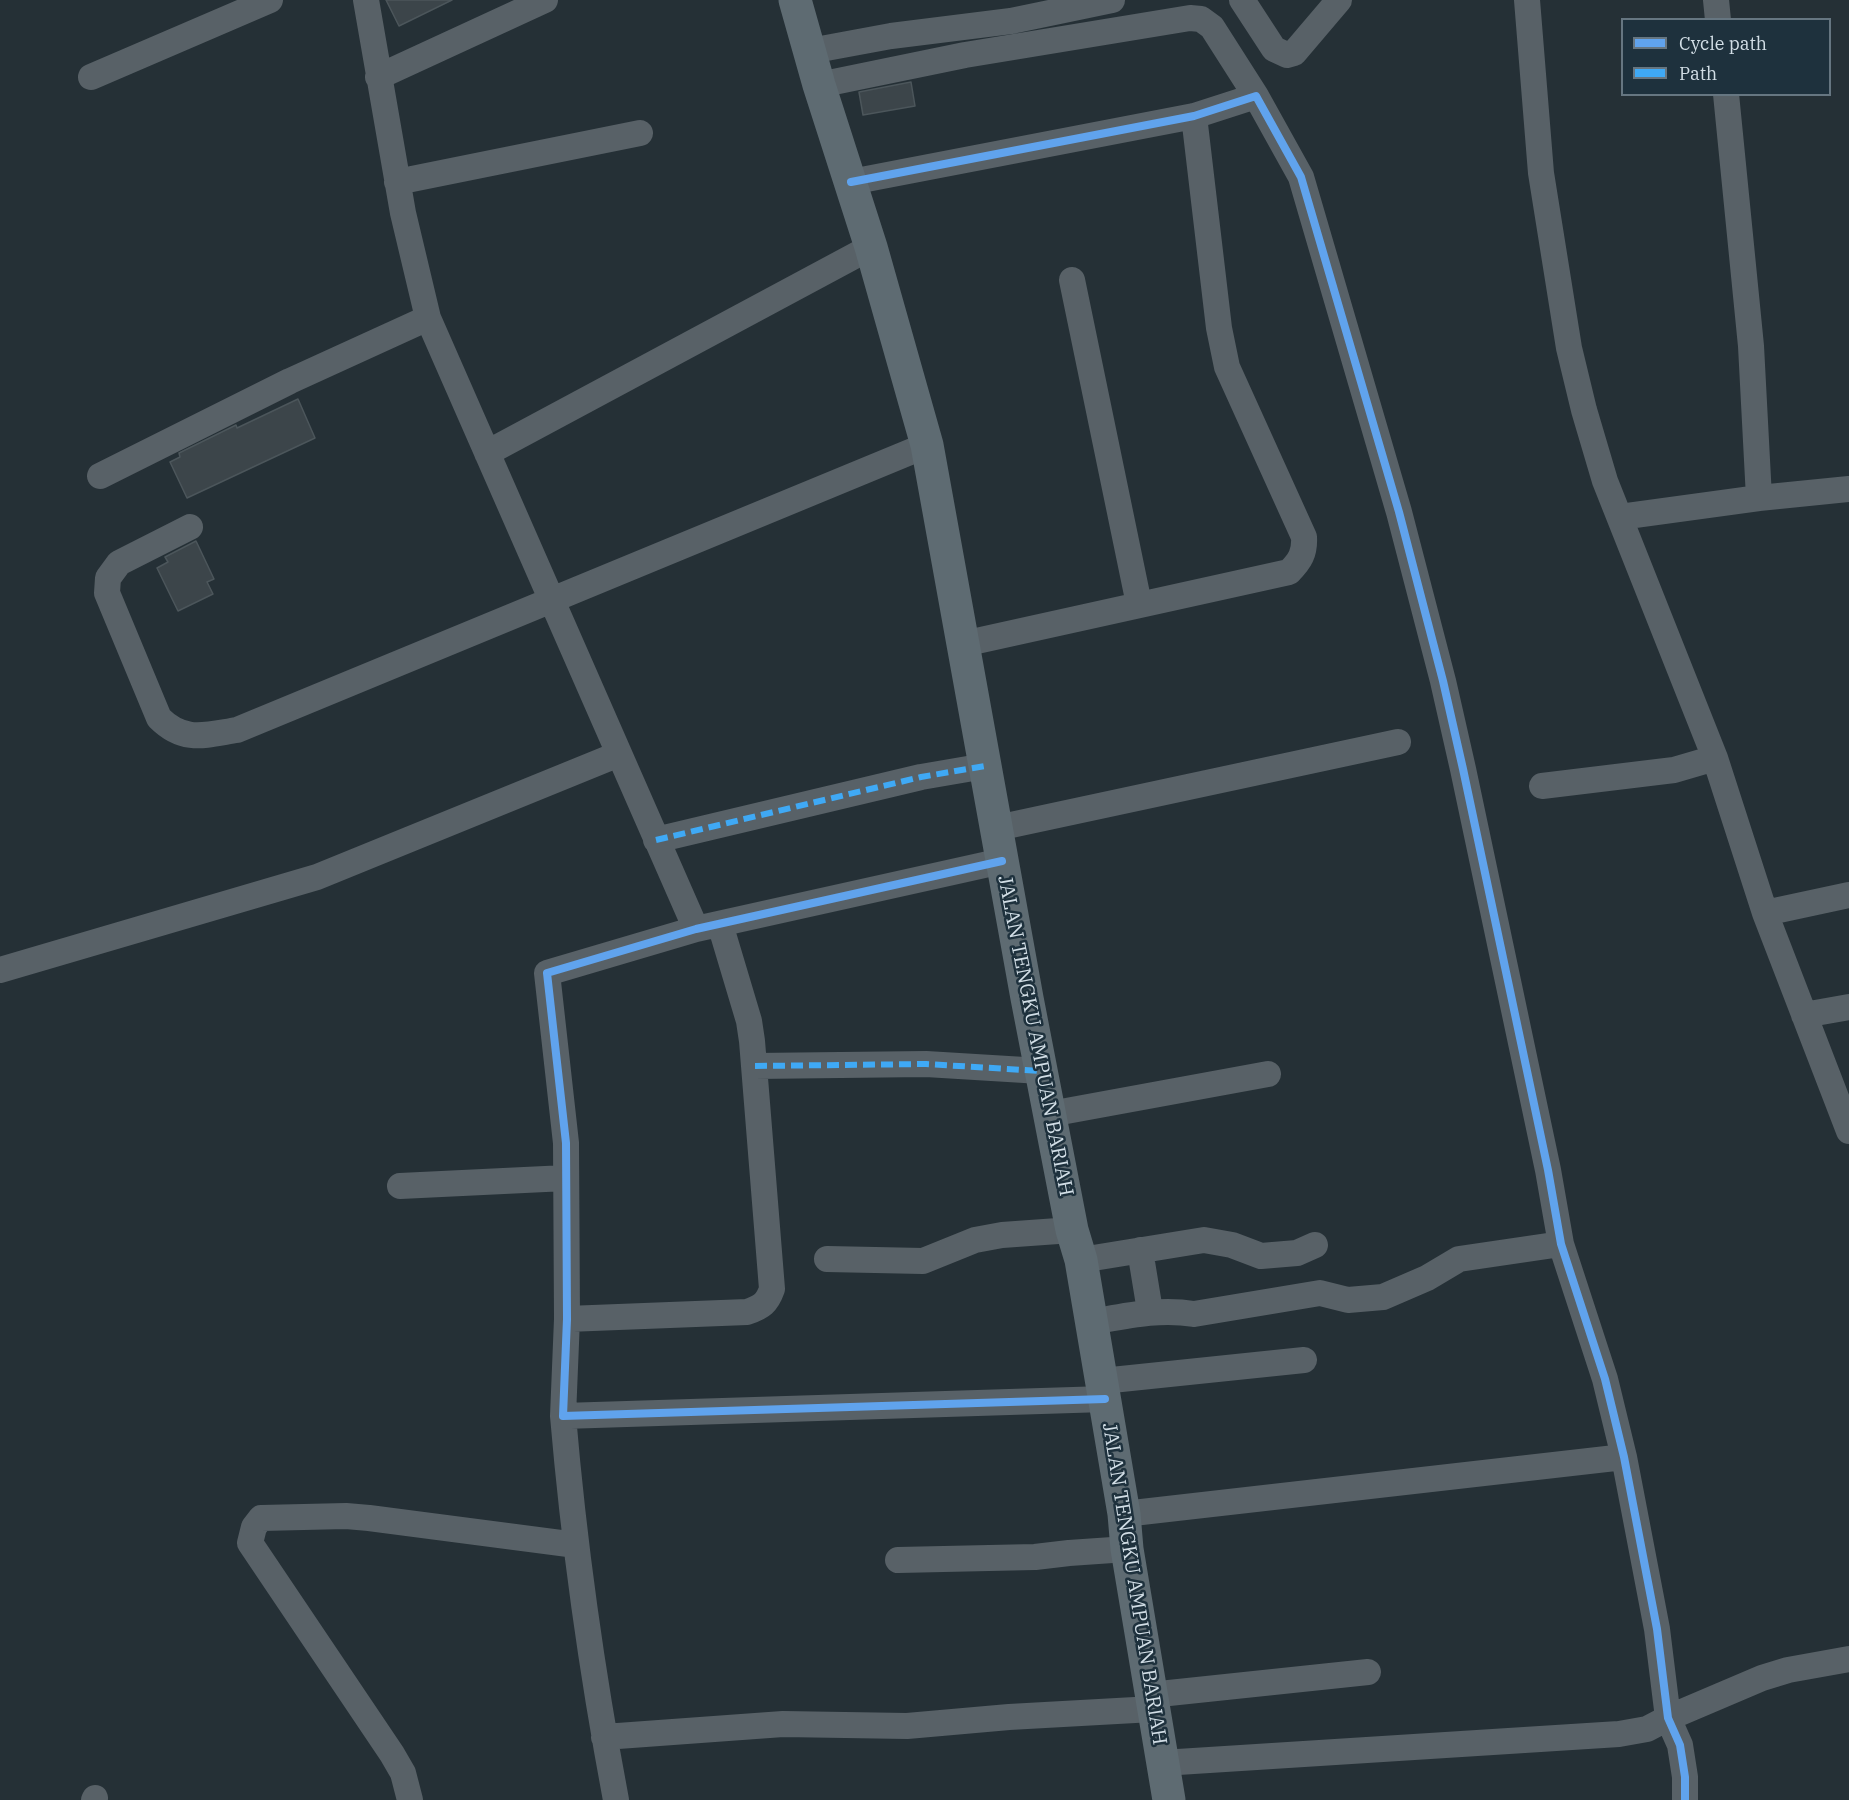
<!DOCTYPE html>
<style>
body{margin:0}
#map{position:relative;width:1849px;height:1800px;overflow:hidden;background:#253036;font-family:"IBM Plex Serif",serif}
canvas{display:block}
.legend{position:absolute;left:1621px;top:18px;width:210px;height:78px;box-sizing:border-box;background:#1e313d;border:2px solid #667681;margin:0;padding:8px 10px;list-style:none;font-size:18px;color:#d2dee6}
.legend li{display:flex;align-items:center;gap:12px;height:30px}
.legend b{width:30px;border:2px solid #667681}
</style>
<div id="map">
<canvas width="1849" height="1800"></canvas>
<ul class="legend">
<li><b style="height:8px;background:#60a3ed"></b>Cycle path</li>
<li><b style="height:8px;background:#3fa9f5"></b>Path</li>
</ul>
</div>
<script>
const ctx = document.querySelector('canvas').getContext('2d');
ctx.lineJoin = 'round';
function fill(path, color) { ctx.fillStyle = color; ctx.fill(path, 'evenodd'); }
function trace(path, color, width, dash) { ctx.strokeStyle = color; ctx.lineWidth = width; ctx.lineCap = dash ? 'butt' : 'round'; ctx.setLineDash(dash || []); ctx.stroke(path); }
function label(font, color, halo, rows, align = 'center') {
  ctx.font = font + ' "IBM Plex Serif",serif'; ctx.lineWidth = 5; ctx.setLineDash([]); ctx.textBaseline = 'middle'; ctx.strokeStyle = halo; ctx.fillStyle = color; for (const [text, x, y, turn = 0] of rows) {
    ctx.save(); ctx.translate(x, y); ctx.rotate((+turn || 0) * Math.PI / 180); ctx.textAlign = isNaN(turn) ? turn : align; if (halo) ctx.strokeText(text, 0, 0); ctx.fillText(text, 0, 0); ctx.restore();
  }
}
const building = new Path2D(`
 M386 0H452L399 26Z
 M911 82 915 106 863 115 859 92Z
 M298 399 315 438 187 498 170 462 180 457 179 453 236 425 237 428Z
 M196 541 214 579 207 582 213 594 178 611 157 568 168 562 165 557Z`);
const minor = new Path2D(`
 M366 0 403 213 428 318 696 929
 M1242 0 1274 49 1287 55 1294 53 1339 0
 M1527 0 1541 173 1569 348 1584 410 1605 481 1715 758 1765 913 1849 1131
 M1716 0 1718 20
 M810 51 891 36 1011 21 1112 0
 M91 77 270 0
 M378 77 545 0
 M819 85 965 55 1190 18 1201 19 1212 27 1256 96
 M1726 94 1751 346 1759 498
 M397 182 640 133
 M851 182 1194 116 1256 96 1301 177 1399 512 1443 681 1463 769 1548 1170 1561 1244 1605 1379 1624 1457 1657 1629 1668 1718 1680 1745 1685 1777V1800
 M1072 280 1139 604
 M487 453 871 247
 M100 476 290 381 428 318
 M1620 517 1759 498 1849 489
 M190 527 119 563 108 578 107 593 159 718C184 743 205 735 237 730L927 445
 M963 644 1289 572C1300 561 1305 553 1304 537L1227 367 1219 328 1194 116
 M1542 786 1674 770 1715 758
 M997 828 1398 742
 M656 840 921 777 985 766
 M1002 861 696 929 547 973 566 1143 567 1319 563 1416 1105 1399
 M1765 913 1849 895
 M0 970 317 877 619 754
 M1804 1015 1849 1007
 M755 1066 926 1064 1041 1071
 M1050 1114 1268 1074
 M400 1186 566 1178
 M1140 1250 1150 1311
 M827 1259 923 1261 975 1240 1002 1235 1072 1230
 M1081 1260 1204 1240 1232 1245 1261 1256 1297 1253 1315 1245
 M567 1319 747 1312C762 1307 767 1303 772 1289L752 1041 749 1021 720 924
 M1092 1322C1126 1316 1159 1308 1194 1314L1320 1293 1348 1300 1383 1297 1427 1278 1459 1259 1561 1244
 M1102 1381 1304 1360
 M563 1416C574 1545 592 1673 616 1800
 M1124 1514 1624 1457
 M898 1560 1035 1557 1069 1553 1127 1549
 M1150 1695 1368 1672
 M604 1737 783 1724 907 1726 1009 1717 1153 1709
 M1162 1763 1619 1734 1647 1729 1668 1718 1762 1678 1788 1670 1849 1659
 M94 1800 95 1798
 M410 1800 403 1773 392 1754 250 1543 254 1527 261 1518 346 1516 369 1518 576 1545`);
const major = new Path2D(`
 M795 0 819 85 871 247 927 445 1027 998 1072 1230 1081 1260 1124 1514 1127 1549 1169 1800`);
const quiet = new Path2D(`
 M656 840 921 777 985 766
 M755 1066 926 1064 1041 1071`);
const cycleway = new Path2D(`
 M851 182 1194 116 1256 96 1301 177 1399 512 1443 681 1463 769 1548 1170 1561 1244 1605 1379 1624 1457 1657 1629 1668 1718 1680 1745 1685 1777V1800
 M1002 861 696 929 547 973 566 1143 567 1319 563 1416 1105 1399`);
const streetNames = [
 ["JALAN TENGKU AMPUAN BARIAH",1035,1036,79],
 ["JALAN TENGKU AMPUAN BARIAH",1134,1584,81]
];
fill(building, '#3c454a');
trace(building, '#4c565b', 1.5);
trace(minor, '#586167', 26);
trace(major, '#5e6b72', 33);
trace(quiet, '#3fa9f5', 6, [12, 6]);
trace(cycleway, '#60a3ed', 8);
label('20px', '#d2dee6', '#1e313d', streetNames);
</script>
